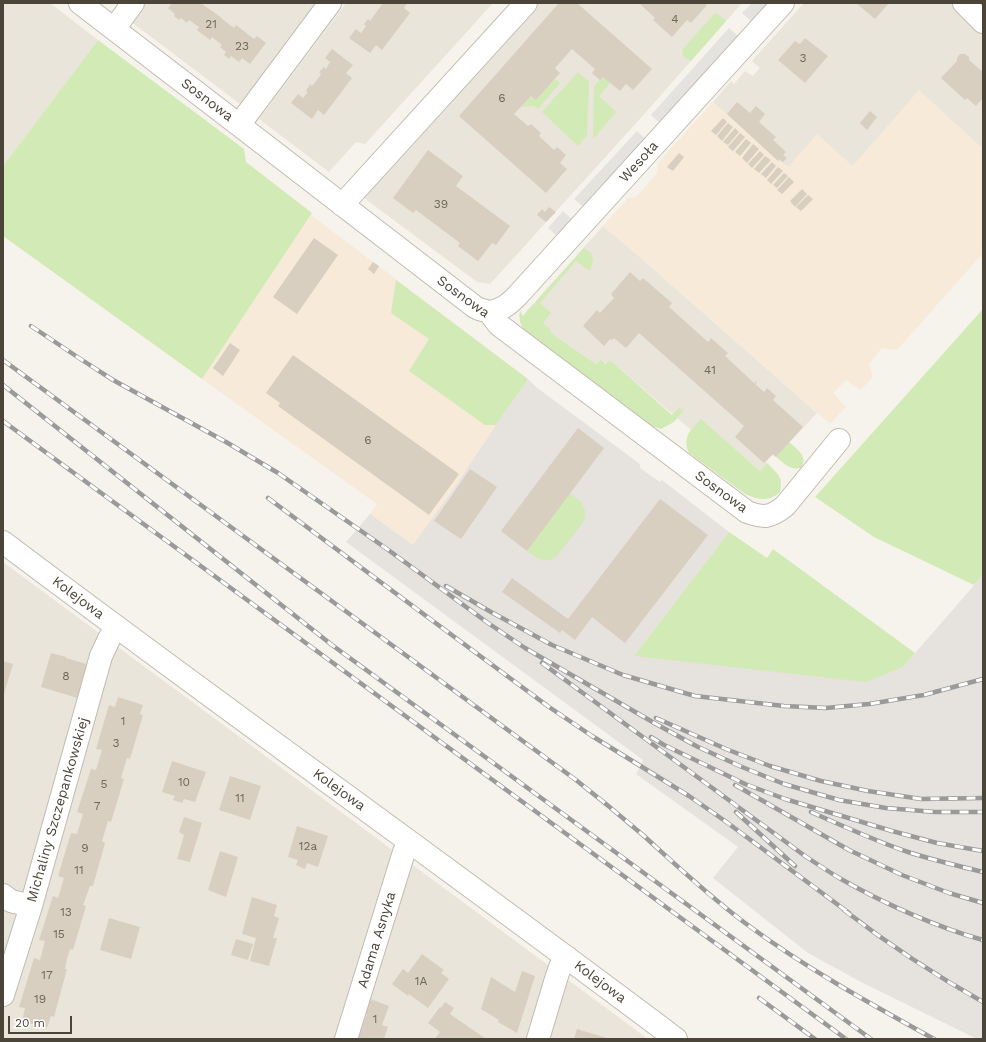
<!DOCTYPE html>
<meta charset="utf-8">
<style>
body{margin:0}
#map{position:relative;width:986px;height:1042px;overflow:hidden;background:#f6f3ec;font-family:"Work Sans",sans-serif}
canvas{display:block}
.frame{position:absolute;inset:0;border:4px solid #4b4439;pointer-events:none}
.scale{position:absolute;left:8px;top:1016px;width:64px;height:18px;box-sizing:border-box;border:2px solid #4b4439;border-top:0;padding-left:5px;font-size:12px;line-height:14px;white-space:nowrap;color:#4b4439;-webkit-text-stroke:3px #fff;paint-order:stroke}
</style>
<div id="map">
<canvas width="986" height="1042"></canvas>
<div class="frame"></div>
<div class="scale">20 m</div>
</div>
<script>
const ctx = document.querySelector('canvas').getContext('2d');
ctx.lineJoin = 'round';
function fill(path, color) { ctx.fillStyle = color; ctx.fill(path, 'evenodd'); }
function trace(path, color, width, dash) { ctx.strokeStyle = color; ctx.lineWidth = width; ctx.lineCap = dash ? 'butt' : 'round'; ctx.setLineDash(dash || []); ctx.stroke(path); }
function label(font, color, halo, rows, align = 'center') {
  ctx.font = font + ' "Work Sans",sans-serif'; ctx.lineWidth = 3.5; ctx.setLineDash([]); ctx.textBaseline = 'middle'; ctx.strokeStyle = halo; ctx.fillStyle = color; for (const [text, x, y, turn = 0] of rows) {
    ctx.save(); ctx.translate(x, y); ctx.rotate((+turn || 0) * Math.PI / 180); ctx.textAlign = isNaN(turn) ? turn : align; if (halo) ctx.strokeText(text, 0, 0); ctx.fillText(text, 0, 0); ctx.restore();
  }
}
const residential = new Path2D(`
 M3 3H50L98 40 3 166Z
 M144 3H316L240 104 130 21Z
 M346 3H493L365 144 356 142 329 172 259 119Z
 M538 3H742L639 120 490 284 477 282 364 198Z
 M804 3H952L983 32V149L919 91 853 166 789 167 778 161 713 102 731 81 734 84 745 71 753 76 760 68 752 61Z
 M603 226 633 251 817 413 776 457 772 455 766 462 767 463 760 471 701 420 691 430 610 360 607 364 601 359 596 364 551 333 525 313Z
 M3 562 648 1039H3Z`);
const commercial = new Path2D(`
 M919 90 983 149V253L897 350 882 348 869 364 873 377 860 390 846 380 833 393 846 407 830 424 633 251 603 226 628 198 636 197 646 186 657 173 658 163 713 102 778 161 788 167 817 134 853 166Z
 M311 215 528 379 496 425 452 491 413 546 370 514 377 504 202 379Z`);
const industrial = new Path2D(`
 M528 379 536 387 640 464V468L660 482 662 480 729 532 634 656 903 667 983 575V1039H977L861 982 808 953 713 878 738 847 636 774 640 767 643 760 346 542 370 514 413 545 452 491 496 425Z`);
const green = new Path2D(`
 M714 14H718L726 21 691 61 684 57 682 50Z
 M98 40 244 149 246 162 312 213 202 379 3 236V166Z
 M578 72 589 82 587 135 578 146 542 112Z
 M603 77 610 83 599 96 616 112 593 139 594 86Z
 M555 79 560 83 538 109 534 106 521 107 531 96 536 100Z
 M584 248 592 254 593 261 590 270 587 269 576 261 540 303 551 313 543 323 550 329 551 333 596 364 601 359 606 364 610 360 672 415 679 408 682 409 683 411 674 422 661 429 652 426 527 334C521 326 518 320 520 310L523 316Z
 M396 280 528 379 496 425H485L409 371 429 339 391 313Z
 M983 309V575L974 585 874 537 815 497Z
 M701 419 760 471 767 463C777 473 784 477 780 492 769 502 759 500 745 494L689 453C682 438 690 430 701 419Z
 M789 442C797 449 809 457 801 468 789 470 785 464 776 457Z
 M570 493 582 503 585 511V517L582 524 556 557C544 564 537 558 527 551Z
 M729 532 767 558 773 549 915 653 903 667 866 682 634 656Z`);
const parking = new Path2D(`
 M752 3H771L753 23 742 13Z
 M729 28 740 38 662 125 651 115Z
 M637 131 648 141 586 209 574 199Z
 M563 211 574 221 559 238 548 228Z`);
const building = new Path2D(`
 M169 3H202V4L222 18H221L234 28 236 25 254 39 257 36 266 43 250 64 242 58 239 62 231 56 229 59 224 55 226 52 220 47 222 45 212 37 210 40 197 30 199 27 189 20 187 23 181 18 179 20 174 16 175 14 168 8 171 5Z
 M383 3H407L404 8 410 13 382 50 376 45 370 53 349 38 356 29 361 33 366 26 364 24 368 19 370 21Z
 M559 3H577L652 69 633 90 626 84 620 91 603 77 600 80 592 73 595 69 572 49 555 68 560 73 536 100 531 96 514 114 528 126 531 124 541 133 539 136 554 150 557 147 566 155 560 163 567 169 546 193 459 116Z
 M639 3H705L707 5 691 23 687 20 672 37 653 20 655 18Z
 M856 3H889L875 19Z
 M805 38 828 56 805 83 778 60 795 41 800 44Z
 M332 49 353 65 346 73 352 78 324 115 318 110 312 119 291 103 298 94 303 98 308 92 306 91 310 84 312 86 317 80 321 74 319 72 324 67 326 69 330 62 325 58Z
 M960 54H965L969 57V60L983 72V98L976 106 967 98 965 100 941 78 957 61V58Z
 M737 102 750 113 756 106 765 114 759 122 776 137 773 140 786 152 783 155 787 158 783 162 779 159 778 161 727 114Z
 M870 111 877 117 867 130 860 123Z
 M723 118 727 122 716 135 711 131Z
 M728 123 733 127 722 141 717 136Z
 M735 128 739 132 728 145 723 142Z
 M740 133 745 137 733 151 728 147Z
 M746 139 751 143 740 156 735 152Z
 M753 144 759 149 747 163 742 158Z
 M428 150 463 176 456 186 510 226 496 245 492 243 478 261 458 246 460 243 416 210 413 213 393 198Z
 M760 151 764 155 752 168 748 164Z
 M679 153 684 157 673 171 667 167Z
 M765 156 771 160 759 173 754 169Z
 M772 162 776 166 766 178 761 174Z
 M778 167 783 171 771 184 767 180Z
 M784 173 788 176 777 188 773 185Z
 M789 177 794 182 782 194 777 190Z
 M802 189 807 194 795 207 790 201Z
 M808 195 813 199 801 211 796 207Z
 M549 207 556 212 546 222 537 215 542 209 545 212Z
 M314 238 338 255 297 314 273 297Z
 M373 262 379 266 374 274 368 269Z
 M630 272 640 281 643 278 658 291 672 303 669 307 708 342 711 338 728 353 725 356 754 383 756 381 757 382 755 384 764 392 767 388 776 396 773 400 803 427 776 457 773 454 764 463 735 437 744 426 639 333 626 348 614 338 612 340 610 339 604 346 583 326 597 310 600 313 614 298 611 294Z
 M230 343 240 350 223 376 213 368Z
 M293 355 459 474 429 515 278 406 280 403 266 393Z
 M578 428 604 448 527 551 501 531Z
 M470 469 497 487 461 539 434 521Z
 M660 499 708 535 625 643 592 617 575 640 562 630 560 633 502 592 512 578 568 619Z
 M51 653 66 657V658L90 665 81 699 41 687Z
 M3 661 13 664 3 697Z
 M118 697 143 705 140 714 143 715 130 759 127 758 121 778 124 779 111 822 108 821 102 841 105 843 93 886H90L83 905 86 906 73 950 70 949 67 959 65 969H67L54 1017 51 1016 47 1028 22 1021 25 1008 19 1007 34 958 40 960 45 941 39 940 53 896 58 898 64 878 58 876 71 833 77 834 83 814 77 812 91 769 96 770 102 750 96 749 109 705 115 707Z
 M172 761 206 772 195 802 184 799 182 803 173 800 175 796 162 792Z
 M230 776 261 786 250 820 219 810Z
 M184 817 202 823 190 862 177 859 184 835 179 832Z
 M297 826 328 836 318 867 307 863 305 869 296 865 298 860 288 857Z
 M220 851 238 857 226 897 208 890Z
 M252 897 277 905 274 916 279 918 273 938H277L269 966 250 961 256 938 242 934Z
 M109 918 140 927 131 959 100 950Z
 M236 939 253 944 248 960 231 955Z
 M422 954 444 970 441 973 449 979 428 1008 409 994 408 996 392 984 403 969 408 973Z
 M522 971 535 976 517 1033 498 1022 499 1020 481 1009 491 977 515 992Z
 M365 997 389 1006 382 1025 388 1027 384 1039H358L367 1014 360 1012Z
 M445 1002 454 1008 450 1014 486 1039H435L440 1032 428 1023 440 1007 441 1008Z
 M577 1029 610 1039H574Z`);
const minor = new Path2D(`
 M80 3 239 125 475 307 479 309 489 312 499 325 747 512C764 518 770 518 785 506L839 440
 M964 3 983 22
 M114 29 133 3
 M239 125 330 3
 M342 205 526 3
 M489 312C502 310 508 305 517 296L783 3
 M3 542C226 710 453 871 676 1039
 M3 895 11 901 31 906
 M3 995 31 906 101 656 110 637 117 628
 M346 1039 404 852 410 842
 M538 1039 556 979 560 967 567 957`);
const rail = new Path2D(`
 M31 326 82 360 113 380 226 442 278 473 387 549 488 623 525 648 656 724 698 747 742 767 784 784 839 800 886 808 935 812H983
 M3 360 576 780C599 798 622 817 644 836 677 866 709 896 745 923 804 967 869 1003 934 1039
 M3 385 332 645 871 1039
 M3 421 846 1039
 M268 498 414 607 549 707 592 736 689 796 725 821 849 913
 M446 586 491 612 552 645 623 675 695 696 784 706 826 708 869 704 924 695 983 679
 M542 663 805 856C817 864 829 872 841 879 883 903 936 927 983 940
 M656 718 726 749 770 766 821 781 868 791 921 799 983 798
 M651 737 664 745 745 784 785 799 892 831 937 843 983 851
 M735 785 849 850 902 875 949 893 983 903
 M736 812 795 866
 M811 812C843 826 875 841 908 852 933 860 958 866 983 872
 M844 910C888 944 935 975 983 1002
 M759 998 815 1039`);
const numberNames = [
 ["4",675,19],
 ["21",211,24],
 ["23",242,46],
 ["3",803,58],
 ["6",502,98],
 ["39",441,204],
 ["41",710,370],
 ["6",368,440],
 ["8",66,676],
 ["1",123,721],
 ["3",116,743],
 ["10",184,782],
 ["5",104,784],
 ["11",240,798],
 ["7",97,806],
 ["12a",308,846],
 ["9",85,848],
 ["11",79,870],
 ["13",66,912],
 ["15",59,934],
 ["17",47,975],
 ["1A",421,981],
 ["19",40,999],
 ["1",375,1019]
];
const streetNames = [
 ["Sosnowa",207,100,37],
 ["Wesoła",639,162,-48],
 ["Sosnowa",463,297,36],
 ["Sosnowa",721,492,36],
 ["Kolejowa",78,598,37],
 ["Kolejowa",339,790,36],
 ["Michaliny Szczepankowskiej",58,810,-74],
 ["Adama Asnyka",377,940,-73],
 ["Kolejowa",600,982,37]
];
fill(residential, '#eae5da');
fill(commercial, '#f7ead8');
fill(industrial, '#e6e2dd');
fill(green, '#d2eab5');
fill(parking, '#e5e3e0');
fill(building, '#d8cfc1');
trace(minor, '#c2bbae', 24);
trace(minor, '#fff', 22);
trace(rail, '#9a9a9a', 4.5);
trace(rail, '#fff', 3, [9]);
label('12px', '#6e675b', null, numberNames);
label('14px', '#4b4439', '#fff', streetNames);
</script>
